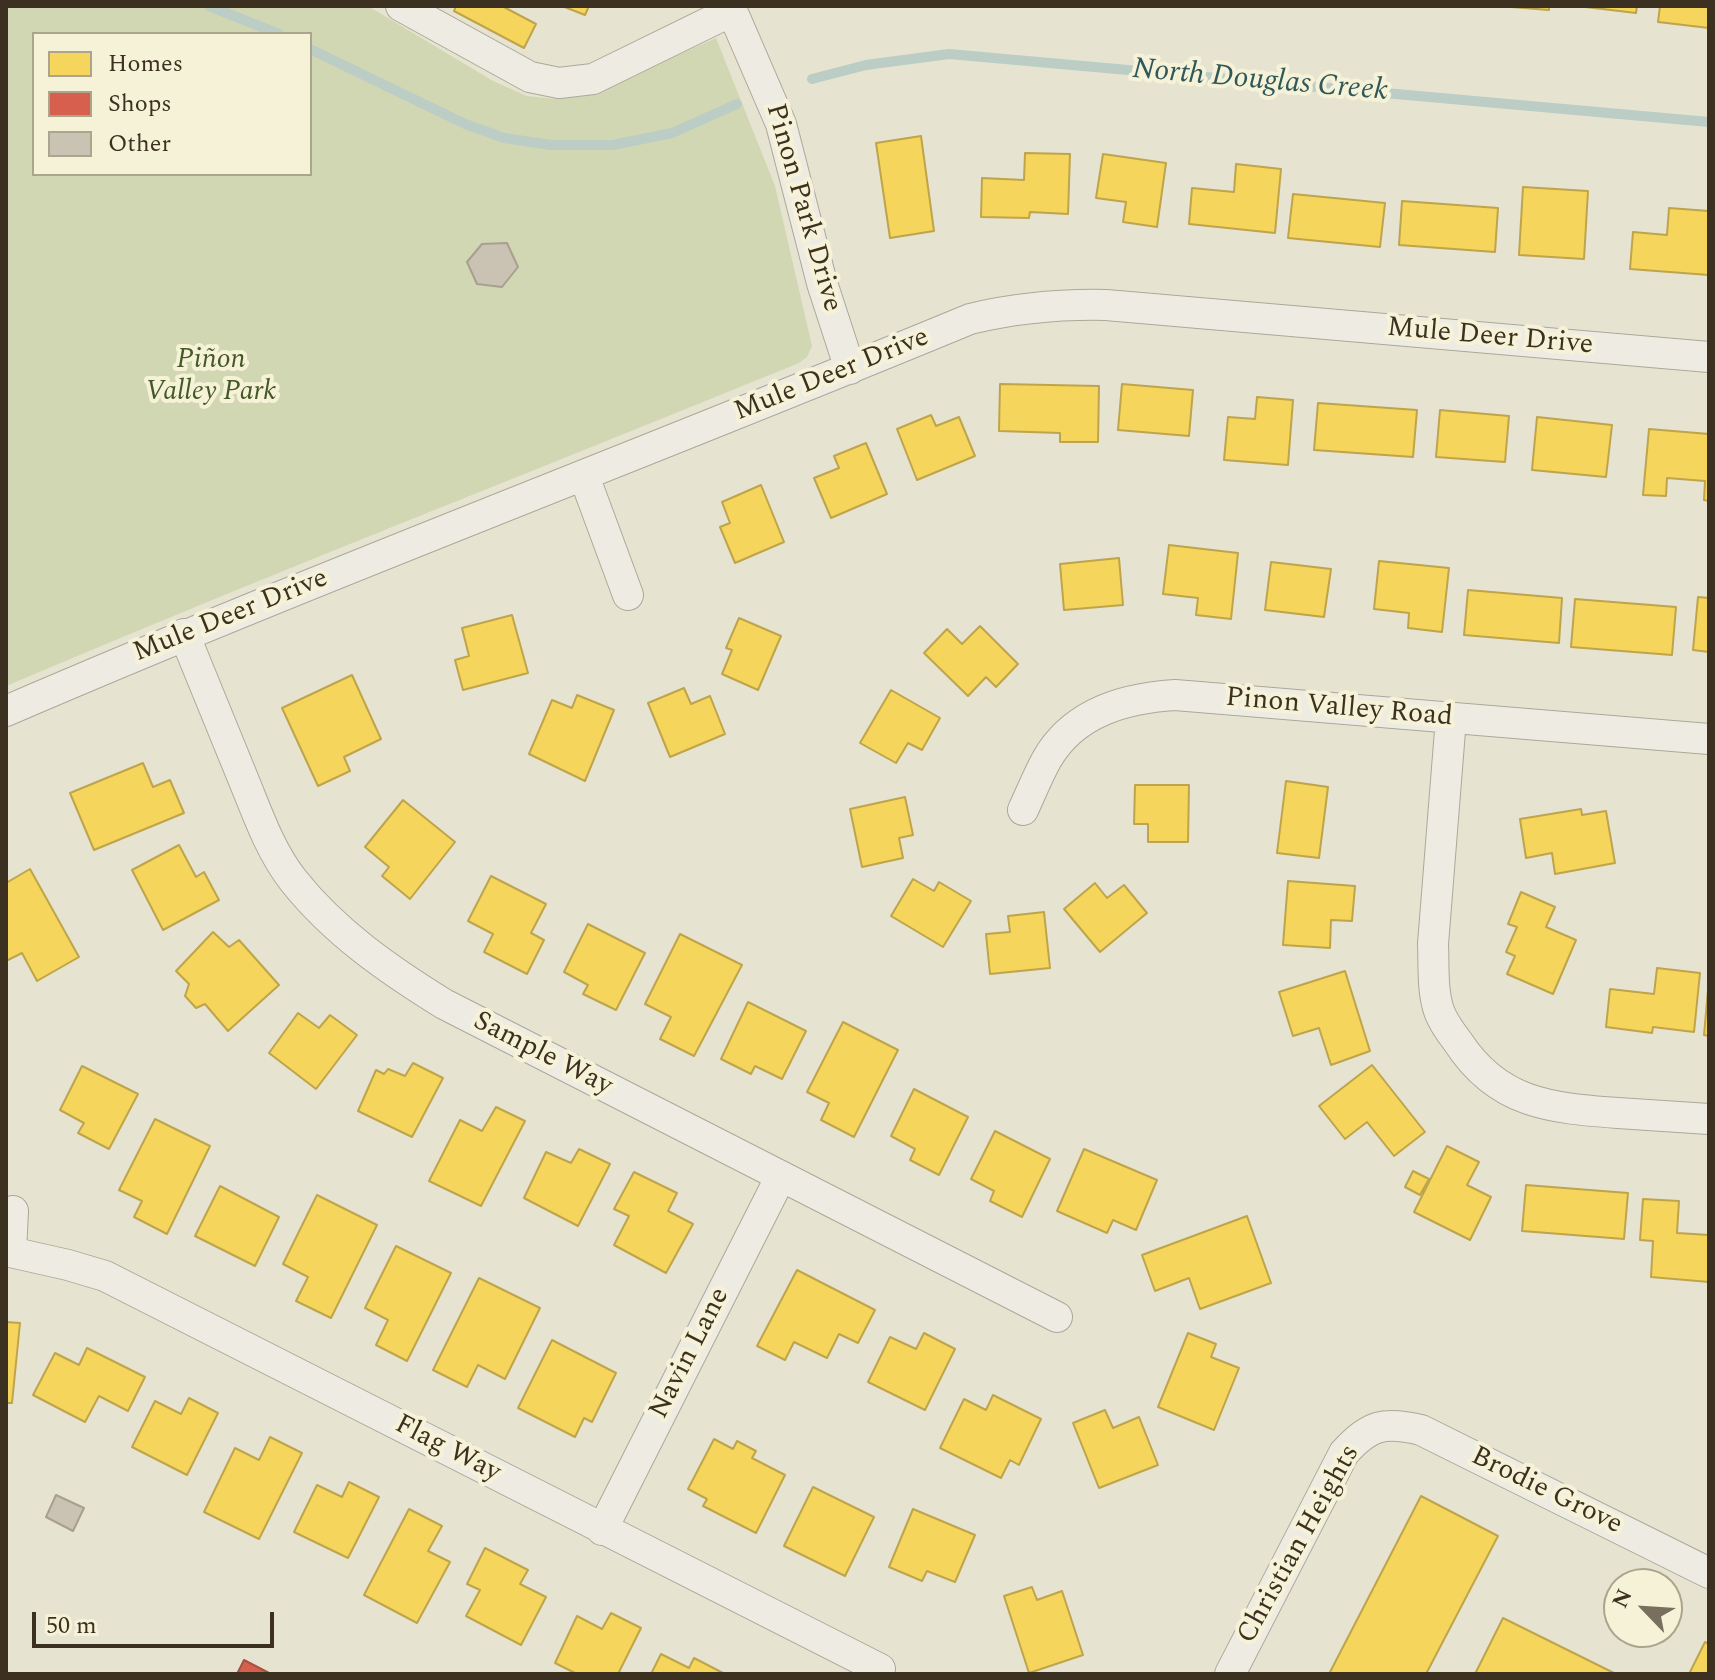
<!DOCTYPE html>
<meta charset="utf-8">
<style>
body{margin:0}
#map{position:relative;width:1715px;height:1680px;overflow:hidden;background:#e6e3d1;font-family:Spectral,serif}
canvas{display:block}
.frame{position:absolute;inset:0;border:8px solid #3c3120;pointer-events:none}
.legend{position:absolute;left:32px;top:32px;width:280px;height:144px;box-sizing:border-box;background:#f6f2d8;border:2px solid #aca58e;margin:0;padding:10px 14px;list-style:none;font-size:24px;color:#3c3120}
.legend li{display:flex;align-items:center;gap:16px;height:40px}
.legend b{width:40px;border:2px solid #aca58e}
.north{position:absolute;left:1603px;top:1568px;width:80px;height:80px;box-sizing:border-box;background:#f6f2d8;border:2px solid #aca58e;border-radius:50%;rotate:295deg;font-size:22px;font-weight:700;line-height:32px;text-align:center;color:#3c3120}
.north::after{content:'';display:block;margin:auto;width:28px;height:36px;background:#786f5e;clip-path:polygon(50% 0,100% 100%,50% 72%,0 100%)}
.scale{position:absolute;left:32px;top:1612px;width:242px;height:36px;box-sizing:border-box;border:4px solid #3c3120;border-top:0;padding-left:10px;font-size:24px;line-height:28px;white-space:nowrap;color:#3c3120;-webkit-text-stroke:6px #f6f2d8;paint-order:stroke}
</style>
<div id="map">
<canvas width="1715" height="1680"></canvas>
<div class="frame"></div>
<ul class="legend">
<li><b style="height:22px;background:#f6d55c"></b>Homes</li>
<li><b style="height:22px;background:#d6604d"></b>Shops</li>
<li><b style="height:22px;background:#cac2b2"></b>Other</li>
</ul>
<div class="north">N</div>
<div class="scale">50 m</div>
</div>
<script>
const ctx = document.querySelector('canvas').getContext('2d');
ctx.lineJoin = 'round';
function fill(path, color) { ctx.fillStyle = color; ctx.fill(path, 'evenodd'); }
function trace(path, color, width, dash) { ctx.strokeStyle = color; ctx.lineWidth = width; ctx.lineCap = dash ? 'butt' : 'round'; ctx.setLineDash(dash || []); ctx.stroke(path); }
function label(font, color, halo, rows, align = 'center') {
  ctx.font = font + ' Spectral,serif'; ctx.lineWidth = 8; ctx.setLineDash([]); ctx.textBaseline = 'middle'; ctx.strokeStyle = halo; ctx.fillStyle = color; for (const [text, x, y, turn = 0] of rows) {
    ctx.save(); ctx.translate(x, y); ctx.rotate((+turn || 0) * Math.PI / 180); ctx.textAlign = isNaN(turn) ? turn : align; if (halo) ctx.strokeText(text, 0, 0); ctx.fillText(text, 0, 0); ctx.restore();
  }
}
const green = new Path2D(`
 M6 6H368L493 81 527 96 555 99 585 96 716 38 775 186 812 346 807 357 799 363C535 471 269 574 6 686ZM34 34H310V174H34Z`);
const homes = new Path2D(`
 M456 6H502L536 24 524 48 454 11Z
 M562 6H589L585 15Z
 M1499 6H1549V10Z
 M1577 6H1637L1636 13Z
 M1660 6H1709V28L1658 22Z
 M921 136 934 231 890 238 876 143Z
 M1025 153 1070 154 1068 214 1030 212 1029 218 981 217 982 178 1024 180Z
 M1103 154 1166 163 1157 227 1123 222 1126 202 1096 198Z
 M1236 164 1281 169 1275 233 1189 224 1192 188 1234 192Z
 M1523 187 1588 191 1584 259 1519 255Z
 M1293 194 1385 203 1380 247 1288 238Z
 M1402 201 1498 208 1495 252 1399 245Z
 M1669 208 1709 211V275L1630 269 1633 232 1667 235Z
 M1000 384 1099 386 1098 442H1060V433L999 431Z
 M1122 384 1193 390 1189 436 1118 430Z
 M1257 397 1293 400 1288 465 1224 460 1228 417 1255 419Z
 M1318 403 1417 410 1413 457 1314 450Z
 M1440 410 1509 416 1505 462 1436 457Z
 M931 415 936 426 959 417 975 456 917 480 897 429Z
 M1537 417 1612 425 1606 477 1532 470Z
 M1649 429 1709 434V501L1704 500 1705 481 1667 478 1666 496 1643 495Z
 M866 443 887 494 831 518 814 478 839 468 834 456Z
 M761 485 784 542 735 563 720 527 730 523 722 502Z
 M1169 545 1238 553 1231 619 1196 615 1198 598 1163 594Z
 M1119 558 1123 605 1064 610 1060 564Z
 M1379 561 1449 568 1442 632 1408 628 1409 613 1374 609Z
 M1271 562 1331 569 1324 617 1265 610Z
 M1468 590 1562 598 1559 643 1464 635Z
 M1698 597 1709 598V652L1693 650Z
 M1575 599 1676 607 1672 655 1571 647Z
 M512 615 528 673 463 690 455 660 469 656 462 628Z
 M739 618 781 636 758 690 722 674 732 650 726 648Z
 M980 626 1018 664 996 687 986 677 968 696 924 653 947 629 962 644Z
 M352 675 381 739 344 757 350 771 318 786 282 708Z
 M684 688 691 704 710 696 725 734 670 757 648 703Z
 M891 690 940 718 922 750 908 743 896 763 860 743Z
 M577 695 614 710 585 781 529 754 552 700 572 708Z
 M143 763 153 787 170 780 184 813 94 850 70 793Z
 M1286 781 1328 787 1319 858 1277 853Z
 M1135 785H1189L1188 842H1148V824H1134Z
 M905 797 913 835 899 838 903 858 862 867 850 809Z
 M403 800 455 842 410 899 382 876 389 867 365 847Z
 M1581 809 1582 815 1606 811 1615 863 1555 874 1552 853 1526 858 1520 819Z
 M179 845 196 877 204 872 219 900 163 930 132 870Z
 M30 869 79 957 37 981 22 953 6 961V883Z
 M491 876 546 904 531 933 544 940 527 974 484 952 493 934 468 921Z
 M913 879 934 891 939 882 971 901 943 947 891 916Z
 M1288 881 1355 886 1352 921 1331 920 1330 948 1283 945Z
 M1095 883 1107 898 1124 885 1147 913 1100 952 1064 909Z
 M1521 892 1555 907 1546 927 1576 940 1553 994 1507 974 1515 956 1506 952 1517 927 1508 924Z
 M1044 912 1050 968 990 974 986 934 1010 932 1008 916Z
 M588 924 645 953 616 1010 583 994 588 985 564 972Z
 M213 932 229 947 239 940 279 985 228 1031 205 1004 196 1008 185 996 189 984 176 971Z
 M680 934 742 965 694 1056 660 1039 671 1017 645 1004Z
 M1657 968 1700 973 1694 1032 1653 1027 1652 1033 1606 1027 1610 989 1654 994Z
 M1345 971 1370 1051 1331 1065 1319 1028 1293 1036 1279 992Z
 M1708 990H1709V1036L1704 1035Z
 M748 1002 806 1031 782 1079 755 1066 751 1074 721 1059Z
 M298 1013 319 1028 330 1015 357 1035 316 1089 269 1053Z
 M843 1022 898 1050 854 1137 821 1120 829 1103 807 1092Z
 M413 1063 443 1078 412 1137 358 1111 376 1070 384 1074 388 1069 405 1076Z
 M1372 1065 1425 1132 1394 1156 1367 1122 1345 1139 1319 1106Z
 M82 1066 138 1094 109 1149 78 1133 84 1123 60 1110Z
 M914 1089 968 1117 939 1175 910 1160 915 1149 891 1136Z
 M496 1107 525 1121 481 1206 429 1181 460 1120 482 1131Z
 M155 1119 210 1146 167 1234 134 1217 142 1201 119 1190Z
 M995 1131 1050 1159 1022 1217 990 1201 994 1191 971 1179Z
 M1447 1146 1479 1162 1467 1185 1491 1197 1470 1240 1414 1212Z
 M579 1149 610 1164 578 1226 524 1198 546 1152 571 1163Z
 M1084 1149 1157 1180 1136 1230 1113 1220 1107 1233 1057 1211Z
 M1413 1171 1429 1179 1420 1195 1405 1187Z
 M634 1172 677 1193 668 1211 693 1224 666 1273 614 1245 629 1216 614 1209Z
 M1526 1185 1628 1193 1624 1239 1522 1231Z
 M220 1186 279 1217 255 1266 195 1236Z
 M317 1195 377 1225 331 1318 296 1301 308 1277 283 1264Z
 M1643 1199 1679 1201 1677 1233 1709 1235V1282L1651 1277 1653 1241 1640 1240Z
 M1247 1216 1271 1283 1200 1309 1189 1278 1155 1291 1142 1255Z
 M396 1246 451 1273 407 1361 376 1345 388 1320 365 1308Z
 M797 1270 875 1310 858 1343 839 1334 827 1358 794 1342 785 1360 757 1346Z
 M479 1278 540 1308 505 1379 478 1365 467 1387 433 1370Z
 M6 1322 20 1323 12 1403H6Z
 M924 1333 955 1349 925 1410 868 1382 890 1337 916 1349Z
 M1188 1333 1216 1344 1211 1357 1239 1368 1214 1430 1158 1407Z
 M552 1340 616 1373 592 1422 584 1418 575 1437 518 1408Z
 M87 1348 145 1377 128 1411 99 1396 85 1422 33 1395 55 1353 79 1365Z
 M993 1395 1041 1419 1019 1465 1010 1460 1001 1478 940 1448 964 1399 986 1410Z
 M189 1398 218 1413 187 1475 132 1447 155 1401 181 1414Z
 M1105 1410 1113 1428 1139 1417 1158 1465 1099 1488 1073 1423Z
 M270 1437 302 1453 259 1539 204 1512 235 1448 259 1460Z
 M714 1439 733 1449 737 1441 756 1451 752 1458 785 1475 756 1533 703 1506 707 1499 688 1489Z
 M349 1482 379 1497 348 1558 294 1532 317 1485 342 1497Z
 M813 1487 874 1517 845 1576 784 1546Z
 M1421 1496 1498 1536 1426 1674H1329Z
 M409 1509 442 1526 428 1551 450 1562 417 1623 364 1595Z
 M913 1509 975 1535 955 1582 927 1571 922 1581 889 1567Z
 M485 1548 528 1570 520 1584 546 1597 521 1645 466 1616 480 1590 467 1584Z
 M1032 1587 1037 1600 1062 1591 1083 1655 1029 1673 1004 1596Z
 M611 1613 641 1628 618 1674H577L555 1663 577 1616 602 1629Z
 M1503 1618 1616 1674H1475Z
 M1705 1642 1709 1644V1674H1689Z
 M661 1654 689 1668 694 1658 725 1674H651Z`);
const shops = new Path2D(`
 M244 1660 271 1674H237Z`);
const stream = new Path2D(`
 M209 6 279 34
 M310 49 465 124 504 138 551 145H613L672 133 737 104
 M812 79 866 65 949 54 1709 122`);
const building = new Path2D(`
 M507 243 518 267 502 287 477 284 467 262 482 244Z
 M56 1495 84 1508 73 1531 46 1517Z`);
const minor = new Path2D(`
 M401 6 530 77 559 83 593 79 732 11
 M730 6 781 124 822 283 850 369
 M584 476 628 595
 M184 634C203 681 223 729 242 776 257 812 269 849 293 880 334 932 389 970 444 1004L1057 1317
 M6 711C324 574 649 452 970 319 1016 308 1059 304 1106 305L1709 357
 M1451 718 1433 944C1434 966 1432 990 1439 1011 1443 1022 1451 1033 1458 1042 1498 1104 1551 1108 1618 1113 1648 1115 1679 1117 1709 1119
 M1023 810C1031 793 1038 775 1047 759 1074 712 1125 698 1175 695L1709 739
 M6 1251 68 1265 105 1276 880 1669
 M11 1252 13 1211
 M602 1530 780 1178
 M1230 1674 1344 1453C1369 1425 1384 1421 1421 1430L1709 1573`);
const streetNames = [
 ["Pinon Park Drive",802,208,74],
 ["Mule Deer Drive",1490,338,5],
 ["Mule Deer Drive",832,376,-22],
 ["Mule Deer Drive",231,617,-22],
 ["Pinon Valley Road",1339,709,5],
 ["Sample Way",542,1055,27],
 ["Navin Lane",691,1354,-63],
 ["Flag Way",447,1450,27],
 ["Brodie Grove",1546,1492,26],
 ["Christian Heights",1300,1545,-61]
];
const parkNames = [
 ["Piñon",211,362],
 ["Valley Park",211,394]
];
const waterNames = [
 ["North Douglas Creek",1260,82,5]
];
fill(green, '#d1d7b3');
fill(homes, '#f6d55c');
trace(homes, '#bea44a', 2);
fill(shops, '#d6604d');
trace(shops, '#a85240', 2);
trace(stream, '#bbcdc4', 10);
fill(building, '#cac2b2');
trace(building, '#a79f90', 2);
trace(minor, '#aca899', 32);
trace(minor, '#eeece2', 30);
label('28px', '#3c3120', '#f6f2d8', streetNames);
label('italic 28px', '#455827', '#f6f2d8', parkNames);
label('italic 30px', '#30585b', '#f6f2d8', waterNames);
</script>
